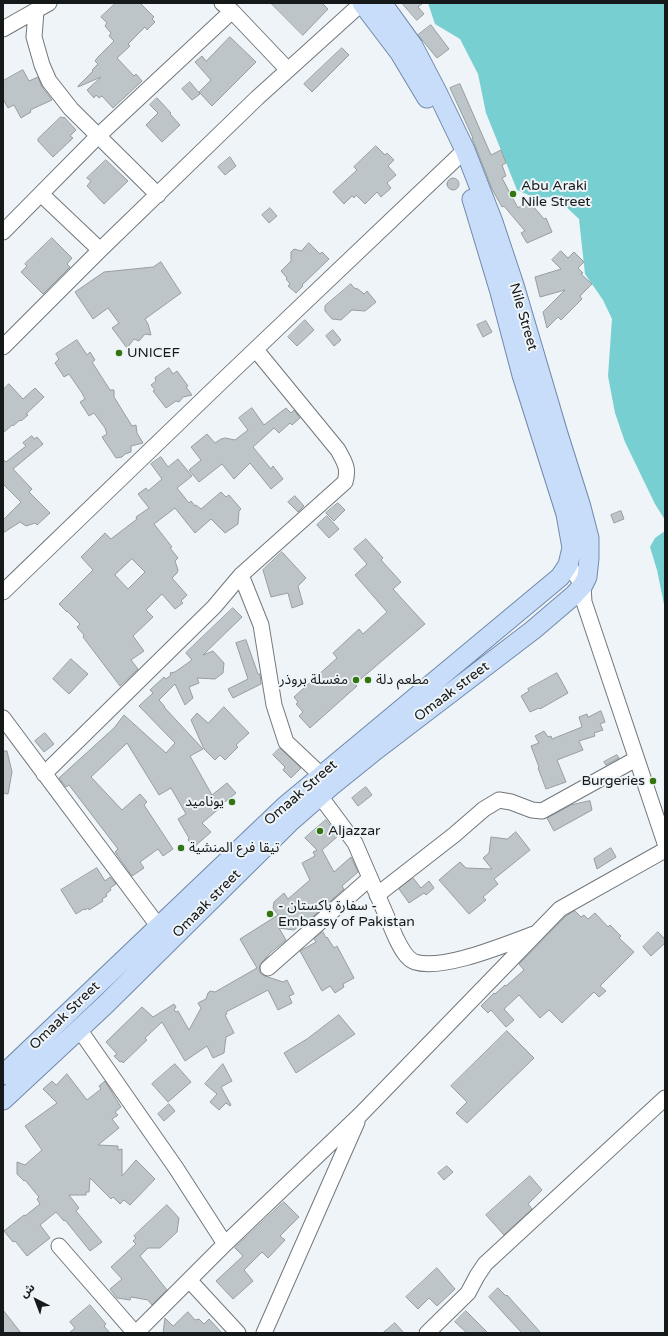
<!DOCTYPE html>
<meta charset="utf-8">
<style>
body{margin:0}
#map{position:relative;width:668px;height:1336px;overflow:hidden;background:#eef4f8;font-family:"Varela Round","Noto Sans Arabic",sans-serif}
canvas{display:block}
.frame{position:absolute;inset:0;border:4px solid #16191a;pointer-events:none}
.north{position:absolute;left:16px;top:1280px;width:40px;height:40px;-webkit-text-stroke:3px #eef4f8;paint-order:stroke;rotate:318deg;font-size:11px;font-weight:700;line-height:16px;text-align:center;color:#16191a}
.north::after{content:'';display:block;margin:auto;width:14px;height:18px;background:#16191a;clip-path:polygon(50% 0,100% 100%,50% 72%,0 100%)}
</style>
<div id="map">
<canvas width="668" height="1336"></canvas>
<div class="frame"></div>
<div class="north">ش</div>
</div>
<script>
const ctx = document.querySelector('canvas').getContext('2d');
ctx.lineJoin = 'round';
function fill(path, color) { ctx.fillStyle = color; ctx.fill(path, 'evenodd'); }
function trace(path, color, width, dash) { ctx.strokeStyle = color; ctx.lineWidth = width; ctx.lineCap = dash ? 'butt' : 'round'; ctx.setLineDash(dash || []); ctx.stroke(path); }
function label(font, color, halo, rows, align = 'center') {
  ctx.font = font + ' "Varela Round","Noto Sans Arabic",sans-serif'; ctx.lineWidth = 4; ctx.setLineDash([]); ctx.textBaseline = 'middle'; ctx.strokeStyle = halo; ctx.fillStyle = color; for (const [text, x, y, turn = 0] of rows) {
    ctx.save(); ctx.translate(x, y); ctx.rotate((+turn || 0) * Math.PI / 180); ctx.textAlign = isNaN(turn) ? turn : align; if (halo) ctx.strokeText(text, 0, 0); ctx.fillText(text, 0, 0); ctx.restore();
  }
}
const water = new Path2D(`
 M428 3H665V520L655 504 625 442 615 413 608 376 612 319 603 300 585 274 579 219 562 203 549 197 538 199 517 190 486 113 478 74 460 39 435 24Z
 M665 531V609L657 570 650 547 655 538Z`);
const building = new Path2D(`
 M116 3H140L154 17 152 19 155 22 147 30 145 27 128 44 130 46 117 58 134 76 136 74 142 81 113 108 102 96 99 98 96 95 94 98 87 90 101 77 78 87V86L93 71 92 70 98 64 95 61 98 57 114 41 109 36 111 33 105 26 107 23 101 17Z
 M271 3H322L328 9 303 35Z
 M402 3H423L418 7 424 14 417 20Z
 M431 25 449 49 437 58 418 35Z
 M230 37 256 62 212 106 199 92 211 80 195 62 202 56 206 61Z
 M342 48 349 55 312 92 304 84Z
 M23 70 29 81 38 77 42 87 52 100 30 110 31 112 21 118 14 105 8 108 3 99V81Z
 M190 82 200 94 192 100 182 89Z
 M460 84 491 155 501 150 506 163 502 165 506 176 502 178 518 208 528 200 544 219 546 218 552 232 527 243 521 233 525 231 504 206 502 207 492 189 472 138H473L450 88Z
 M157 98 171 113 170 114 180 125 162 142 146 125 158 113 150 105Z
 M61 117 63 118 64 117 76 130 70 136 73 138 53 157 38 141V139Z
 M376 146 385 155 387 153 394 160 388 166 396 175 387 183 391 188 381 197 377 192 365 204 356 195 354 198 352 196 344 204 333 192 357 170 354 167Z
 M230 157 236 166 225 175 218 167Z
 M106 160 128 181 104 204 87 186 91 181 87 178Z
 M447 184a6 6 0 1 1 12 0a6 6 0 1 1-12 0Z
 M270 208 277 216 269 223 262 215Z
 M52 238 72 258 67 264 70 267 43 294 21 272 27 266 25 264Z
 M309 243 320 254 322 252 329 259 302 285 303 286 296 293 288 286 290 284 286 279 287 278 281 271 291 261V252L294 249 301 251Z
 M561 251 568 258 574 252 584 262 578 268 583 273 581 274 592 284 580 296 582 299 561 320 558 317 547 328 543 312 565 290 540 297 535 277 561 269 552 260Z
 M161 262 181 293 145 319 148 324 151 335 145 334 139 341 134 339 127 348 112 328 119 323 108 308 93 319 75 292 104 272 153 267Z
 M351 284 354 288 358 289 364 294 367 291 376 302 365 311 352 310 341 320 332 319 325 311V306Z
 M305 320 314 330 297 346 288 337Z
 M486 321 492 332 483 337 477 325Z
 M333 330 341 340 334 346 326 336Z
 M77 340 87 355 90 352 95 360 92 362 110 390H114V397L132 426 136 425 137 433 143 443 131 446V452L125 454 122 457 116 458 102 437 107 434 105 428 94 413 89 416 80 402 85 399 82 393 69 374 64 377 55 363 59 359 56 354Z
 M169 368 173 374 177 371 188 386 186 387 192 395 183 397 179 402 176 401 166 408 153 391 155 390 151 385 156 381 155 378Z
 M9 384 23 399 35 388 44 397 26 414 28 415 21 421 20 420 13 426 12 425 3 433V390Z
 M252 408 264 425 286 408 291 413 294 410 300 418 292 425 290 423 279 433 274 428 253 447 271 469 273 466 283 479 271 489 250 463 234 479 222 464 199 482 189 470 201 460 191 447 207 434 215 443 221 439 225 438 235 440 248 430 239 418Z
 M32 436 34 439 37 437 43 444 13 469 32 489 29 492 50 513 37 525 35 523 26 526 20 522 3 533V520L21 502 3 484V459L6 462 26 446 23 443Z
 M161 457 168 467 178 459 192 476 177 488 189 503 191 501 195 506 196 505 201 509 221 492 226 497 229 495 241 509 239 511 238 524 225 533 211 519 195 533 175 508 154 524 172 547 170 548 178 558 175 561 178 570 177 573 172 578 187 595 181 601 183 603 175 609 162 594 146 610 153 617 133 636 144 651 131 660 138 669 120 686 83 637 84 635 77 627 80 624 67 611V612L59 604 93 570 81 557 105 533 111 539 137 519 136 517 149 508 138 494 146 488 148 491 162 479 151 464ZM132 559 145 572 128 589 115 575Z
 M295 496 304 506 298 512 288 502Z
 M338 503 345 510 334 521 326 513Z
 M621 511 624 519 614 523 611 515Z
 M327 516 339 529 329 538 317 525Z
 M366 539 383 558 381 560 401 582 393 589 425 624 355 684 357 686 310 728 299 716 303 712 296 704 298 702 294 697 337 658 333 653 359 629 363 634 387 612 355 575 367 564 354 549Z
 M282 552 306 578 298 586 303 604 292 608 288 593 271 597 263 570Z
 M233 608 242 617 203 655 213 651 224 663 223 673 215 679 197 678 199 683 189 687 193 698 185 705 175 684 159 700 165 707H164L203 749 190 756 212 795 227 783 236 793 220 806 221 807 202 823 211 832 194 847 188 840 189 838 178 819 186 814 171 788 159 795 127 743 91 777 122 810 140 794 147 802 144 805 173 849 163 856 158 849 140 862 144 868 132 876 115 852 118 849 69 785 66 787 59 778 114 728 124 715 166 753 175 743 139 706 153 693 150 690 164 677 166 679 171 675 170 673 175 672 192 660 186 653Z
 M246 640 258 674H260L261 684 233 698 228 689 248 679 236 643Z
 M71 659 88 674 69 694 53 679Z
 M557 673 568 693 540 709 539 708 530 712 521 696 529 691 528 689Z
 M224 707 249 733 236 745 238 747 225 760 220 755 215 760 204 749 191 720 197 713 208 723Z
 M601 711 605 722 600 724 603 730 594 733 595 736 579 741 583 750 557 760 566 782 546 789 538 768 539 767 531 746 539 743 535 736 544 731 548 737 551 736 552 739 582 727 579 717 587 714 588 717Z
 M45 733 54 744 44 752 35 741Z
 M280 748 301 768 291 778 283 770 285 767 273 755Z
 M3 751H7L12 772 8 794 3 793Z
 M617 755 619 758 606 765 604 762Z
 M366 787 372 795 358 806 352 798Z
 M590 801 592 810 554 831 547 818 571 805Z
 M326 820 338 836 322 850 334 872 351 857 358 872 342 886 344 889 306 923 305 921 294 930 279 928 286 940 270 953 260 965 259 970 261 974 265 976 283 982 287 980 294 994 289 996 292 1003 278 1010 268 990 226 1012 227 1014 225 1015 234 1033 226 1037 224 1053 213 1058 207 1046 185 1061 162 1022 145 1038 147 1040 123 1063 122 1061 120 1062 114 1056 117 1054 106 1042 142 1007 153 1017 174 1004 176 1007 174 1010 176 1012 178 1011 189 1030 201 1008 198 1003 206 999 208 993 210 991 215 992 257 968 240 939 278 915 273 908 274 902 284 893 288 899 310 880 302 863 315 856 313 852 317 850 305 838Z
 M516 832 530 850 494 879 498 884 483 897 486 900 469 914 439 880 460 862 466 868 492 869 483 858 489 853 491 837 507 839Z
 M611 848 616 857 597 869 594 859Z
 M97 868 105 881 110 877 116 884 110 888 111 890 106 894 107 896 102 899 103 901 89 910 88 908 85 910 84 909 76 914 61 890Z
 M413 878 421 888 429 881 434 888 426 895 424 893 409 903 399 889Z
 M575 911 581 917 584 915 588 919 595 913 608 927 610 925 621 936 619 938 634 952 600 986 606 991 599 997 594 992 562 1023 549 1010 540 1018 519 995 504 1009 514 1020 506 1027 491 1010 488 1013 481 1006 494 993 495 994 505 985 506 986 524 970 519 964 566 916Z
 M323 932 326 938 327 937 334 948 337 946 354 978 343 984 344 987 335 993 330 986 322 991 300 951 316 942 314 939Z
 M658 932 665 939V943L651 956 643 947Z
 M339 1015 355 1034 296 1073 284 1053 307 1039Z
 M507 1031 534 1058 467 1123 456 1113 467 1102 451 1086Z
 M175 1064 191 1082 168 1102 152 1084Z
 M223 1064 232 1081 221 1087 231 1105 230 1106 226 1103 219 1110 210 1102 217 1094 205 1084Z
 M67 1074 87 1100 101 1089 99 1086 105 1081 121 1107 115 1112 118 1115 112 1119 119 1128 98 1145 118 1146V1150L122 1149V1176L136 1160 155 1179 130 1205 124 1200 120 1204 113 1197 111 1199 90 1178 89 1192H86V1195H69L79 1208 76 1211 102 1242 90 1251 65 1220 64 1221 56 1212 40 1225 50 1238 27 1256 15 1241 13 1242 4 1231 24 1215 25 1216 40 1204 37 1199 39 1197 25 1180 24 1181 17 1174V1162L25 1165 42 1150 25 1126 57 1103 43 1089 52 1081 56 1085Z
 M169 1104 175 1111 164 1121 158 1114Z
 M447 1166 453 1172 444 1180 438 1173Z
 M530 1176 542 1190 528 1204 532 1209 504 1235 486 1215Z
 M284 1202 299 1217 280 1236 285 1240 268 1258 262 1252 244 1270 253 1281 233 1299 216 1281 243 1256 235 1248Z
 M167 1205 179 1218 177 1232 160 1248H148L140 1256 167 1290 152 1305 148 1300 131 1297 130 1300 117 1298 110 1289 122 1279 111 1267 136 1244 133 1241 136 1238 134 1236Z
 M437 1268 455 1289 437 1306 429 1298 418 1309 406 1297Z
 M498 1288 506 1296 507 1295 541 1333H522L508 1318 489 1297Z
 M90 1305 106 1324 104 1326 110 1333H69L75 1328 70 1322Z
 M3 1310 21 1333H3Z
 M466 1311 488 1333H467L455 1322Z
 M188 1312 195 1320 199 1319 204 1324 209 1319 222 1333H163L165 1318 173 1326Z
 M395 1323 404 1333H383Z`);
const minor = new Path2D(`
 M222 3 232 11 288 70
 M36 11 34 37 42 65 49 81 71 109 158 195
 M3 29 49 3
 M41 194 100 250
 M3 232 98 136 232 11
 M3 347 100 250 257 98 362 3
 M568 565 583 585 584 602 665 843
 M241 575 261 625 274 705 286 742 321 775
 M3 592 219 384 465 150
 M3 718 159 927
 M44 774 214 607 241 575 345 482C349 468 345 463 338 450L256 350
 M320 796 355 843 396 938C400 946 406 959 415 962 443 971 506 944 534 934
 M377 895 454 835 484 809 499 800 511 802 532 810 542 811 636 759
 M268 968 370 878
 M79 1029 176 1168 225 1244
 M59 1246 135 1333
 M190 1281 238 1333
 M136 1333 225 1244 361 1114 560 909 665 850
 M264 1333 357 1122
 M427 1333 468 1293 477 1276 485 1264 665 1098`);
const major = new Path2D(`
 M362 3 400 53 427 98
 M3 1075 285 806 560 577 568 565 572 548 566 514 522 375 500 292 472 199
 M3 1100 105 1005 291 821 331 786 372 753 533 630 574 595 583 585 587 577 589 558V538L581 507 558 434 514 285 493 222 465 150 437 92 413 46 382 3`);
const markers = [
 [513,194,4,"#337410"],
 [119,353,4,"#337410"],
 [356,680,4,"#337410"],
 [368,680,4,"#337410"],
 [653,781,4,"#337410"],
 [232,802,4,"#337410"],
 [320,831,4,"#337410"],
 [181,848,4,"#337410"],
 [270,914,4,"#337410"]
];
const poiNames = [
 ["Abu Araki",521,186],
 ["Nile Street",521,202],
 ["UNICEF",127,353],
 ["مغسلة بروذر",348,680,"right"],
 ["مطعم دلة",376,680],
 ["Burgeries",645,781,"right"],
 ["يوناميد",224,802,"right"],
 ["Aljazzar",328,831],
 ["تيقا فرع المنشية",189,848],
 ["- سفارة باكستان -",278,906],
 ["Embassy of Pakistan",278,922]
];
const streetNames = [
 ["Nile Street",523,317,74],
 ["Omaak street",452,692,-37],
 ["Omaak Street",301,793,-41],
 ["Omaak street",207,904,-45],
 ["Omaak Street",65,1016,-44]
];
fill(water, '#78cfd1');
fill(building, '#bec5c8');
trace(building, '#969ea0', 1);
trace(minor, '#72777b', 17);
trace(major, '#7189aa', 21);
trace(minor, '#fff', 15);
trace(major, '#c7ddfa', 19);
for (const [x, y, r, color] of markers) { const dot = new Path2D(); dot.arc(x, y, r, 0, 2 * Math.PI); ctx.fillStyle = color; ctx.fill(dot); trace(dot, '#eef4f8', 1.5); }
label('14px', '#16191a', '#eef4f8', poiNames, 'left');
label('14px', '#16191a', '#eef4f8', streetNames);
</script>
